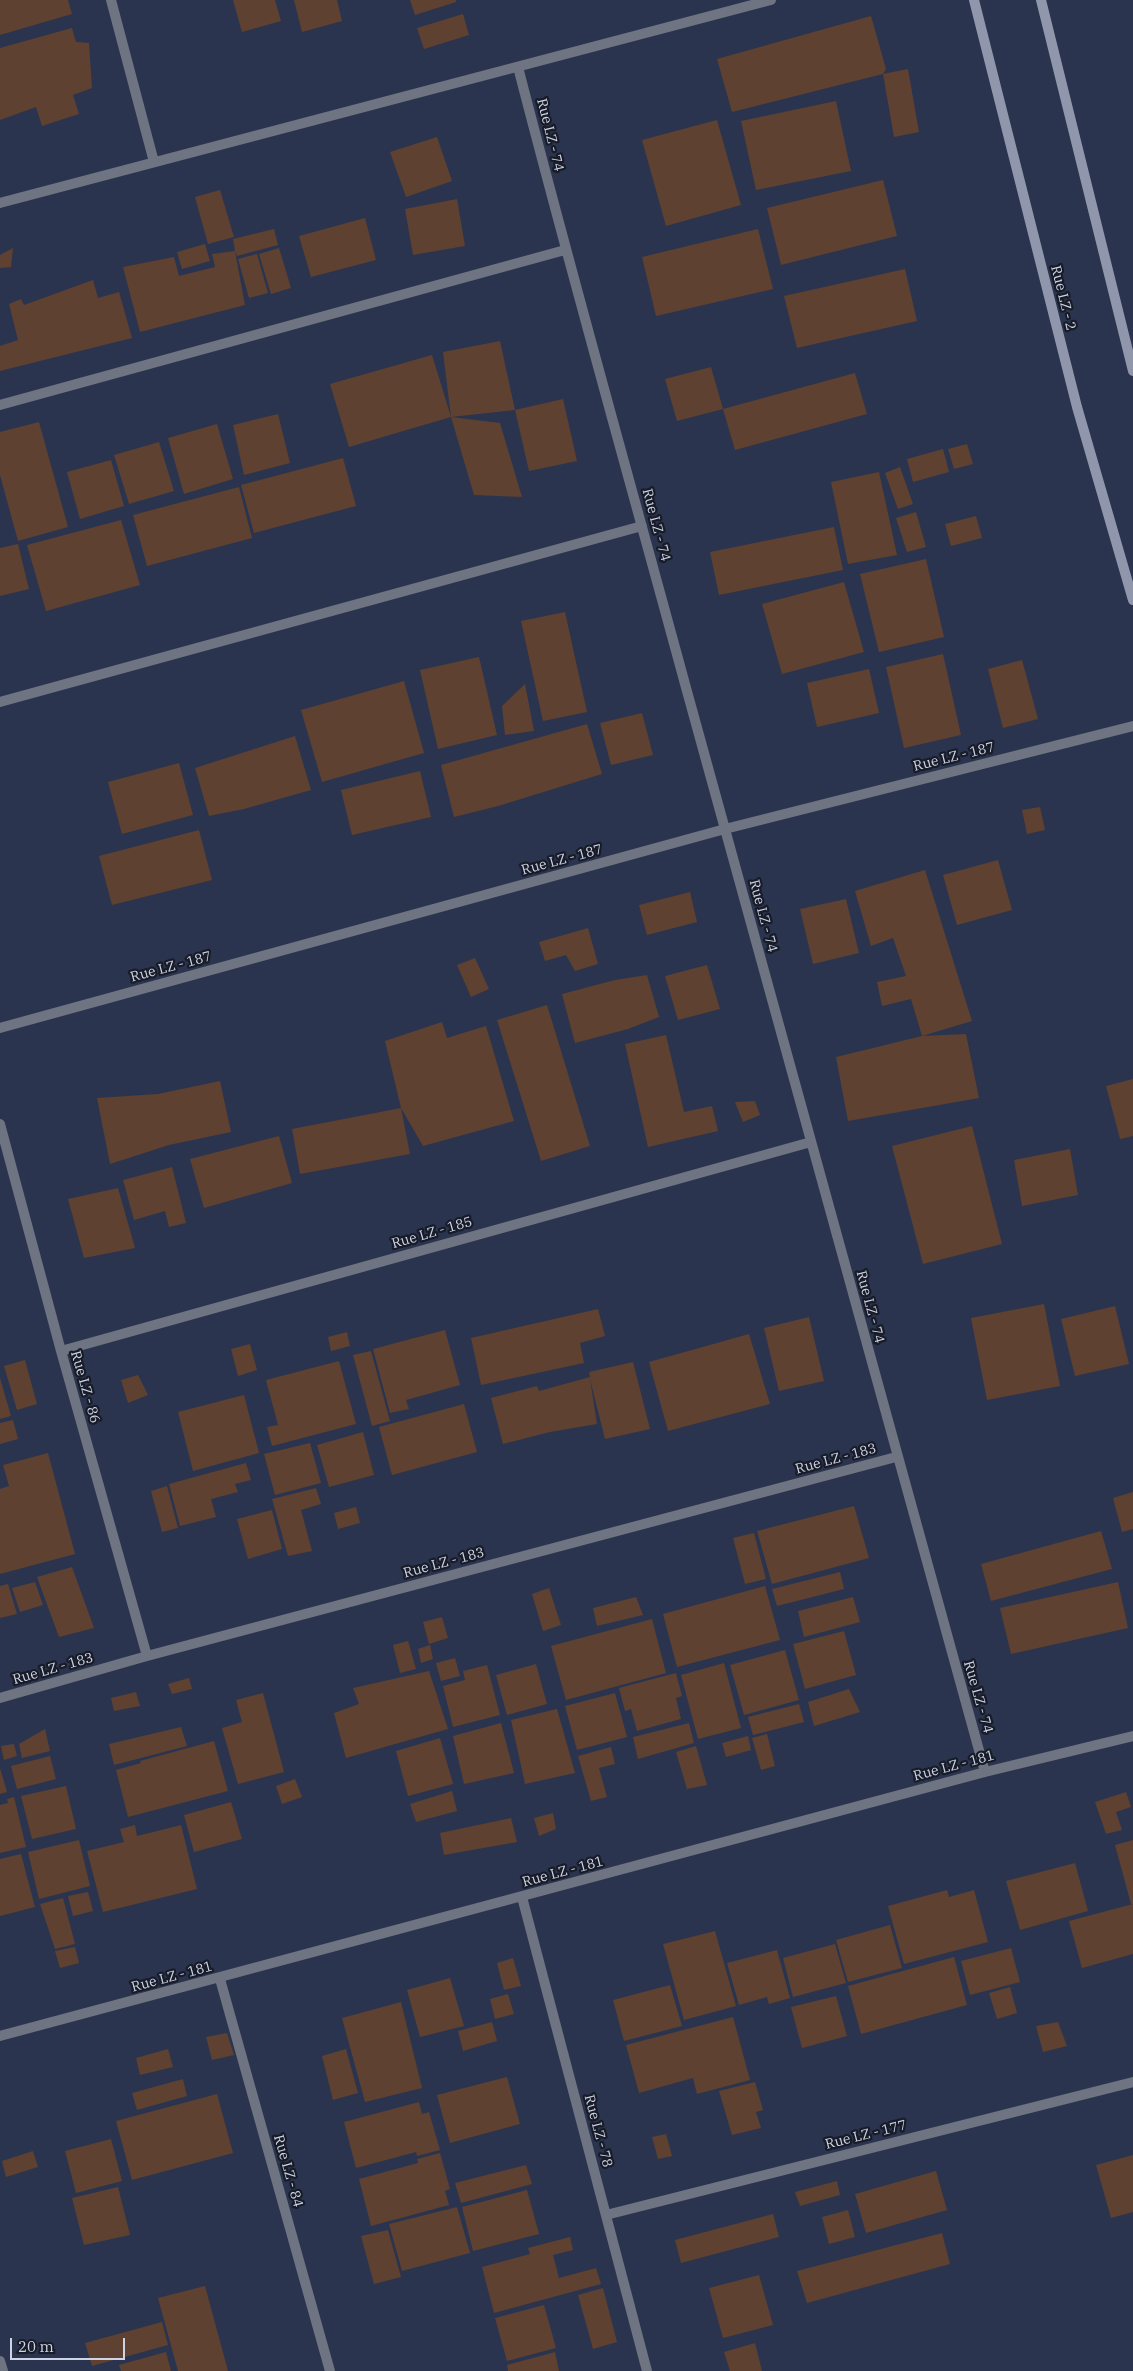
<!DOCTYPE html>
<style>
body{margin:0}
#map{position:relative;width:1133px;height:2371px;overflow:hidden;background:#2b344e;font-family:"IBM Plex Serif",serif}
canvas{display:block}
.scale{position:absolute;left:10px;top:2338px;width:115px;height:22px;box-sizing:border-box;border:2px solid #ced4e5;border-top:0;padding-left:6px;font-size:15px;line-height:18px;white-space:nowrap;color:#ced4e5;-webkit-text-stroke:4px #181c28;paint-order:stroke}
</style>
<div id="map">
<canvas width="1133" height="2371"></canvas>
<div class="scale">20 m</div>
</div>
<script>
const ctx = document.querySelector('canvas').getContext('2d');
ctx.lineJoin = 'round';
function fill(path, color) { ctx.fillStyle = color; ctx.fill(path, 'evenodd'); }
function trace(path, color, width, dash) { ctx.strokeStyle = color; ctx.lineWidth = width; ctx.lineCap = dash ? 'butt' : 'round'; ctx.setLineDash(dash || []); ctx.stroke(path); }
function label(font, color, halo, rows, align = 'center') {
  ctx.font = font + ' "IBM Plex Serif",serif'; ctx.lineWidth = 4.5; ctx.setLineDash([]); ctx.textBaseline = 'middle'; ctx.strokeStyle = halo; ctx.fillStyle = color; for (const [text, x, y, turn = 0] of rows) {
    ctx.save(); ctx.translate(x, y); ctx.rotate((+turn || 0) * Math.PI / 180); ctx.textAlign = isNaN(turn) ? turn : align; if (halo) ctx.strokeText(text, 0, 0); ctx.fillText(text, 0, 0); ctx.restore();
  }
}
const building = new Path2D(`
 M0 0H68L72 14 0 35Z
 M233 0H275L281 21 242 32Z
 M294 0H337L342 21 302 32Z
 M410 0H456V2L415 15Z
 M463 14 469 35 424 49 417 28Z
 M871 16 886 69 883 74 732 112 717 59Z
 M72 28 76 42 89 43 92 88 73 95 79 114 42 126 36 107 0 120V48Z
 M908 69 919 132 894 137 883 74Z
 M836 101 851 171 756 190 741 121Z
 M717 120 741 205 666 226 642 140Z
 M437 137 452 181 406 197 390 152Z
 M883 180 897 236 781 265 767 208Z
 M220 190 234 237 208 244 195 197Z
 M457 199 465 246 413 255 405 209Z
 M365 218 376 260 311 277 299 236Z
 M274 229 278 245 237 256 235 251 245 305 140 332 123 267 174 257 179 276 215 267 212 254 235 251 233 239Z
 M758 229 773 289 656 316 642 257Z
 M205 244 210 261 182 269 177 252Z
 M13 248 11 267 0 268V255Z
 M279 248 291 288 271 294 259 254Z
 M257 254 268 293 249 298 238 259Z
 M905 269 917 321 797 348 784 296Z
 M93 280 98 298 119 292 132 338 0 371V346L18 340 9 304 21 299 24 305Z
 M500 341 515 410 563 399 577 461 529 471 515 410 451 417 443 352Z
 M432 355 451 417 349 447 330 384Z
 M711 367 723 409 677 421 665 379Z
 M855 373 867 414 735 450 723 409Z
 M278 414 290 463 244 475 233 425Z
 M451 417 500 423 522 497 474 495Z
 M39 422 68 527 18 541 0 475V432Z
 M217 424 233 479 184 494 168 438Z
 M159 442 174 491 129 504 114 455Z
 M967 444 973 464 954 469 948 449Z
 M943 449 949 472 913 482 907 459Z
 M343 458 356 506 254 533 241 485Z
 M111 460 124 506 80 519 67 472Z
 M900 467 913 504 898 509 885 473Z
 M879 472 897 555 848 564 831 482Z
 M239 487 252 538 147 566 133 515Z
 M916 512 926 547 907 552 896 518Z
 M976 516 982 538 951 546 945 524Z
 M121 520 140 585 46 611 27 545Z
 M834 527 843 570 719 595 710 552Z
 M18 544 29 589 0 596V548Z
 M926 559 944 637 879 652 860 574Z
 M844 582 864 652 782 674 762 604Z
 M565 612 587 712 543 721 521 621Z
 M943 654 961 735 904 748 886 667Z
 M479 657 497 735 438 749 420 670Z
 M1022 660 1038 719 1003 728 988 669Z
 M869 669 879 713 817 727 807 683Z
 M404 681 424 753 322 782 301 710Z
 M525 684 534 731 505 735 502 706Z
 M642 713 653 755 611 765 600 723Z
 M587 724 602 774 498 806 454 817 441 765Z
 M295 736 311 790 244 809 209 816 195 768Z
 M179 763 193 815 122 834 108 782Z
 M420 771 431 817 352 835 341 790Z
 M1040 807 1045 830 1027 834 1022 810Z
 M199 830 212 880 112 905 99 856Z
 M998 860 1012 910 957 925 943 875Z
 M925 870 972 1021 922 1036 911 999 882 1006 877 982 906 976 893 938 871 946 855 891Z
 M690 892 697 922 647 935 639 905Z
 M846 899 859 953 813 964 800 909Z
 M588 928 598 964 575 971 566 955 545 961 539 942Z
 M475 958 489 989 471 997 457 965Z
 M707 965 720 1009 678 1020 665 976Z
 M647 975 659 1017 628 1029 575 1043 562 994 615 980Z
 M547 1005 590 1146 541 1161 497 1020Z
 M442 1022 447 1038 486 1026 514 1121 423 1146 401 1108 385 1041Z
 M966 1034 979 1098 848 1121 836 1057 922 1036Z
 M666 1035 684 1112 712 1106 718 1131 648 1147 625 1044Z
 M1133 1079V1136L1120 1139 1106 1086Z
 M220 1081 231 1132 169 1145 110 1164 97 1098 158 1094Z
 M755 1101 760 1115 743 1122 735 1102Z
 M401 1108 410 1154 300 1174 292 1129Z
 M972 1126 1002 1244 923 1264 892 1146Z
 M279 1136 292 1183 204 1208 190 1159Z
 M1070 1149 1078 1195 1022 1206 1014 1160Z
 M172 1167 186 1223 169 1227 165 1211 134 1220 123 1180Z
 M118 1188 135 1248 84 1258 68 1199Z
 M1044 1304 1060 1386 987 1400 971 1318Z
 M1115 1306 1129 1364 1075 1376 1061 1319Z
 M598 1309 605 1336 580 1343 584 1363 481 1385 471 1338Z
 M809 1317 824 1381 779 1391 764 1328Z
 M445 1330 460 1385 406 1400 409 1409 390 1413 373 1349Z
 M347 1332 350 1346 331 1351 328 1337Z
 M749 1334 770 1404 668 1431 649 1362Z
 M250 1344 257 1370 238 1376 231 1349Z
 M371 1351 390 1421 372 1426 353 1355Z
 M25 1360 37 1404 17 1410 4 1366Z
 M339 1361 356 1424 272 1446 267 1427 278 1425 266 1380Z
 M633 1362 650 1429 605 1439 590 1379 597 1424 550 1432 503 1444 491 1398 537 1386 539 1391 590 1377 589 1372Z
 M138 1375 148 1395 128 1403 121 1380Z
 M0 1378 11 1416 0 1419Z
 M244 1395 259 1453 193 1471 178 1412Z
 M464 1404 477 1452 392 1475 379 1427Z
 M13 1420 18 1439 0 1444V1423Z
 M363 1432 374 1475 329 1487 317 1445Z
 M310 1443 321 1483 275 1495 264 1454Z
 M48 1453 75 1554 0 1574V1489L9 1486 3 1465Z
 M246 1463 251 1480 235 1484 238 1492 211 1499 216 1517 180 1526 169 1484Z
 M167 1486 178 1528 162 1532 151 1491Z
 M316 1488 321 1504 301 1510 312 1551 288 1556 272 1499Z
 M1133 1492V1529L1122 1532 1113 1498Z
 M854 1506 869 1558 772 1584 757 1531Z
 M356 1507 360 1523 338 1529 334 1513Z
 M272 1510 282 1549 248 1559 237 1519Z
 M1101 1531 1112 1569 991 1601 981 1564Z
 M754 1533 766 1579 745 1584 733 1538Z
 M72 1567 94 1628 59 1637 37 1577Z
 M840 1572 844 1589 777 1606 772 1589Z
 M35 1582 43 1605 20 1612 12 1588Z
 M1118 1582 1128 1628 1011 1654 1000 1608Z
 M8 1584 17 1614 0 1618V1586Z
 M765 1586 780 1640 677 1667 663 1614Z
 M549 1588 561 1625 543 1631 532 1594Z
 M636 1597 643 1615 597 1626 593 1608Z
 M853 1597 860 1622 804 1637 798 1611Z
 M442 1617 448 1638 429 1644 423 1622Z
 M652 1619 666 1673 566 1700 551 1646Z
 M844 1631 856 1675 805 1689 793 1644Z
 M408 1641 416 1669 400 1673 393 1645Z
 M430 1645 433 1659 421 1663 418 1649Z
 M785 1650 799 1700 744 1715 730 1665Z
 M455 1658 460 1676 441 1681 436 1663Z
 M724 1663 741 1728 698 1739 681 1675Z
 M536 1664 547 1704 507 1715 496 1675Z
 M487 1665 500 1715 453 1727 443 1686 465 1680 463 1671Z
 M429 1671 448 1729 346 1758 334 1713 359 1704 353 1688Z
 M676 1673 682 1696 676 1698 681 1719 637 1731 631 1709 625 1711 619 1688Z
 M189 1678 192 1689 172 1694 168 1684Z
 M849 1689 860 1712 814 1726 808 1702Z
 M136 1692 140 1706 114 1711 111 1698Z
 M263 1693 284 1772 238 1784 222 1728 242 1722 236 1700Z
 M615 1693 627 1737 577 1750 565 1706Z
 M799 1704 804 1722 753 1735 748 1717Z
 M557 1709 575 1773 525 1784 511 1720Z
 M501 1723 514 1773 464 1784 453 1736Z
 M689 1723 694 1743 638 1759 633 1737Z
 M181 1727 187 1746 114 1765 109 1744Z
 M45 1729 50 1751 22 1758 19 1744Z
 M767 1734 775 1766 761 1770 752 1738Z
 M748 1736 751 1750 726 1757 722 1743Z
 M440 1738 453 1784 408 1796 396 1751Z
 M214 1741 228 1791 128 1817 116 1770 141 1763 140 1761Z
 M14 1744 17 1756 4 1760 1 1746Z
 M696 1746 707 1785 687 1789 676 1752Z
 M611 1747 615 1764 599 1768 607 1797 591 1801 578 1756Z
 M50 1756 56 1779 17 1789 11 1766Z
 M0 1768 7 1792 0 1794Z
 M295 1779 302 1797 282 1804 276 1786Z
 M66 1786 76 1829 32 1839 21 1796Z
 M452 1791 457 1811 416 1822 410 1804Z
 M1126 1792 1131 1807 1116 1812 1122 1830 1106 1834 1095 1802Z
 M14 1797 26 1847 0 1853V1805L8 1803 7 1799Z
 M231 1802 242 1839 194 1852 184 1815Z
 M553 1813 556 1829 539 1836 534 1818Z
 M511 1818 517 1842 444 1855 440 1833Z
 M135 1825 137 1836 181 1825 197 1889 103 1912 87 1851 124 1842 120 1829Z
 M79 1840 90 1886 39 1899 28 1852Z
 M1133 1840V1904H1131L1115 1845Z
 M21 1854 35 1907 0 1916V1859Z
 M1075 1863 1088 1911 1020 1930 1006 1881Z
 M947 1890 949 1897 974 1890 988 1942 904 1964 888 1906Z
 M88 1892 93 1911 73 1916 68 1896Z
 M63 1898 75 1944 55 1949 40 1904Z
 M1133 1904V1954L1082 1968 1069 1921Z
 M890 1925 902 1968 848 1982 836 1940Z
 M715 1931 736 2006 684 2020 663 1944Z
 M835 1944 846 1983 793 1997 783 1958Z
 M75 1947 79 1963 60 1968 55 1951Z
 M1011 1948 1020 1982 970 1995 961 1961Z
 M777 1950 790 1998 769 2004 767 1997 739 2005 727 1963Z
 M954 1957 967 2005 861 2034 848 1986Z
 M513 1958 521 1986 504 1990 497 1963Z
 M450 1978 464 2026 420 2037 407 1990Z
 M670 1985 682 2026 624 2041 613 2000Z
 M1010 1987 1017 2013 997 2019 989 1993Z
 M508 1994 514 2014 495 2019 490 1999Z
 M836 1996 847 2036 802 2048 791 2007Z
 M401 2002 422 2088 365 2102 342 2018Z
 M733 2017 750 2080 697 2094 693 2078 639 2093 626 2045Z
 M492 2022 497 2041 463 2051 458 2031Z
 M1058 2022 1067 2046 1043 2052 1036 2026Z
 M227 2033 234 2055 212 2060 206 2037Z
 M168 2049 173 2067 140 2075 136 2058Z
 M346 2049 358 2093 333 2100 322 2056Z
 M507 2077 520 2124 450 2143 437 2095Z
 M183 2079 187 2096 137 2110 132 2093Z
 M755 2082 763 2110 756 2112 761 2128 732 2135 719 2091Z
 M217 2094 233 2153 132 2180 116 2121Z
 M419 2102 422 2114 429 2112 440 2150 417 2156 416 2152 356 2168 344 2122Z
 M666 2134 672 2156 658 2159 652 2137Z
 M111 2139 122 2181 76 2193 65 2151Z
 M33 2151 38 2167 6 2177 2 2161Z
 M440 2153 450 2189 445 2191 449 2205 371 2226 359 2179 418 2163 417 2159Z
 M1133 2155V2212L1111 2218 1096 2165Z
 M526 2165 532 2184 461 2203 455 2183Z
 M936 2171 947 2210 866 2233 855 2194Z
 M837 2181 840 2195 800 2206 795 2192Z
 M118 2187 130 2235 84 2245 72 2198Z
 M527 2190 539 2234 473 2251 462 2207Z
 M457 2207 470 2253 402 2271 389 2224Z
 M848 2210 855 2237 829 2244 822 2217Z
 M773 2214 779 2237 681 2263 675 2240Z
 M388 2230 401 2277 374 2284 361 2236Z
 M942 2233 950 2264 807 2303 797 2271Z
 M570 2237 573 2250 553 2255 559 2278 596 2268 601 2284 494 2313 482 2267 530 2254 528 2248Z
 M759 2275 773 2325 723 2338 709 2288Z
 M205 2286 228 2371H178L158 2298Z
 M603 2288 617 2342 593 2349 578 2295Z
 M544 2305 556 2348 507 2361 495 2318Z
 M162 2322 168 2345 92 2366 85 2343Z
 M755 2343 762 2371H730L724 2352Z
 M166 2352 171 2371H121L119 2365Z
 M555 2352 559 2371H508L507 2365Z`);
const minor = new Path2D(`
 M111 0 154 162
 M518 67C571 273 629 478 685 684 784 1047 883 1410 985 1772
 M0 203 771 0
 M0 405 565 250
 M0 702 642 526
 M0 1028 725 829 1133 726
 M0 1124 61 1351 147 1656
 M61 1351 811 1142
 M0 1698 147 1656 896 1457
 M522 1897 647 2371
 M220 1979 330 2371
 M0 2036 985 1772 1133 1736
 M606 2215 1133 2082
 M0 2361 3 2371`);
const secondary = new Path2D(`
 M974 0 1077 407 1133 600
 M1041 0 1133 371`);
const streetNames = [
 ["Rue LZ - 74",550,135,76],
 ["Rue LZ - 2",1063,298,76],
 ["Rue LZ - 74",656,525,75],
 ["Rue LZ - 187",954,757,-14],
 ["Rue LZ - 187",562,860,-15],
 ["Rue LZ - 74",763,916,75],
 ["Rue LZ - 187",171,967,-15],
 ["Rue LZ - 185",432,1233,-16],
 ["Rue LZ - 74",870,1307,75],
 ["Rue LZ - 86",85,1387,74],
 ["Rue LZ - 183",836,1459,-15],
 ["Rue LZ - 183",444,1563,-15],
 ["Rue LZ - 183",53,1669,-16],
 ["Rue LZ - 74",978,1697,74],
 ["Rue LZ - 181",954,1766,-15],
 ["Rue LZ - 181",563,1872,-15],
 ["Rue LZ - 181",172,1977,-15],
 ["Rue LZ - 78",598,2131,75],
 ["Rue LZ - 177",866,2135,-14],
 ["Rue LZ - 84",288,2171,74]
];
fill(building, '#5e4130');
trace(minor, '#6f7482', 10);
trace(secondary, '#9097ad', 10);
label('14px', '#ced4e5', '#181c28', streetNames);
</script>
